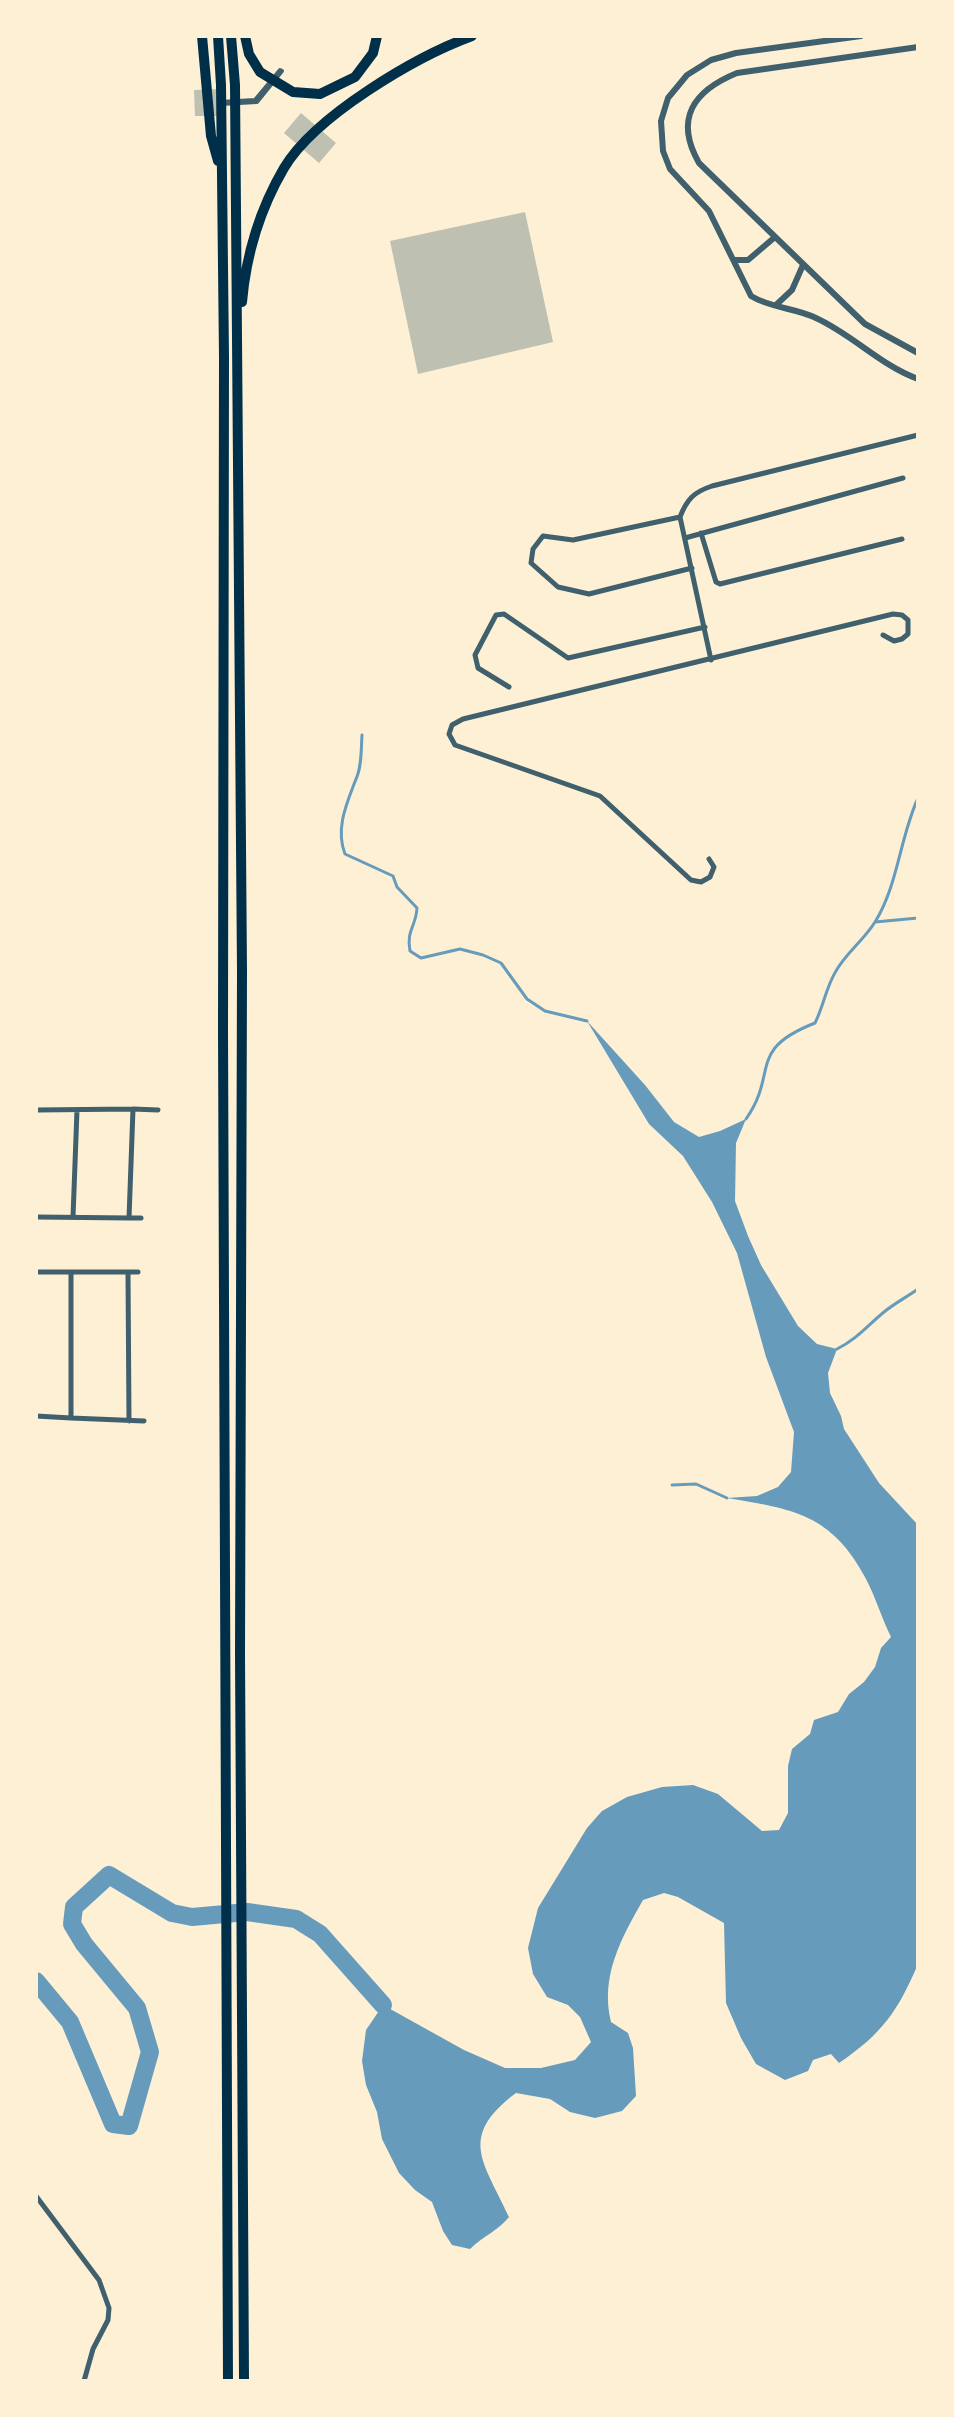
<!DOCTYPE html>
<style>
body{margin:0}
#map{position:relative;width:954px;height:2417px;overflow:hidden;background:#fdf0d5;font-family:Signika,sans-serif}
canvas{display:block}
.frame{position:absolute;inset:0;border:38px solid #fdf0d5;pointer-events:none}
</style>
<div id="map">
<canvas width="954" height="2417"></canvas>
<div class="frame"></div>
</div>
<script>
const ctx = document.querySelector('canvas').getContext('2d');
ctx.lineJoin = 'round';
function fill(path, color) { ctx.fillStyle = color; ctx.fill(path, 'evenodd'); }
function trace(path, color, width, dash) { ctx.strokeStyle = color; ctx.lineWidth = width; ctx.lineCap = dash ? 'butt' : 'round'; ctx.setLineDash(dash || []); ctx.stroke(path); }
const water = new Path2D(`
 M587 1021 645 1085 674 1122 699 1137 720 1131 746 1119 736 1143 735 1201 748 1236 761 1265 798 1326 817 1344 837 1349 828 1373 830 1393 841 1416 844 1429 879 1483 918 1525V1964C898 2011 882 2034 839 2063L831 2054 813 2060 808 2071 785 2080 756 2064 741 2038 726 2003 724 1923 678 1897 664 1893 643 1900C621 1939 600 1976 611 2022L628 2033 633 2048 636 2096 622 2111 595 2118 570 2112 550 2099 516 2093C457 2137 484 2162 509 2217 498 2231 483 2236 470 2249L452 2245 443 2231 432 2202 415 2190 399 2173 382 2139 377 2112 366 2085 362 2061 366 2030 383 2005 464 2050 505 2068H541L575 2060 591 2042 580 2017 568 2005 547 1997 533 1974 528 1948 538 1908 587 1828 602 1811 627 1797 662 1787 693 1785 718 1794 762 1831 779 1830 788 1813V1766L792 1749 810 1734 814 1720 838 1712 849 1694 864 1682 875 1667 881 1648 891 1637C882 1619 876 1598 866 1579 832 1514 793 1509 727 1498L757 1496 778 1487 791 1472 794 1432 766 1357 737 1253 712 1202 683 1156 649 1124Z`);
const stream = new Path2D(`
 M362 735C361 749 362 766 356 779 347 803 335 828 345 854L393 876 397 887 417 908C416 927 406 930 410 951L421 958 460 949 483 955 501 963 527 999 545 1011 587 1021
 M875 922 918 918
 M746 1119C779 1072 746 1050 815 1023 824 1005 826 987 836 971 846 953 864 940 875 922 898 885 900 837 918 798
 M837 1349C857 1339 867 1326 884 1312 895 1303 907 1297 918 1289
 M672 1485 696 1484 727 1498`);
const river = new Path2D(`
 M36 1981 70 2022 113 2124 129 2126 150 2052 137 2008 84 1944 72 1924 74 1907 109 1875 172 1913 192 1917 247 1912 296 1919 320 1934 383 2005`);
const building = new Path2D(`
 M220 89 221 116H195L194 90Z
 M301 113 336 143 319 163 284 133Z
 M525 212 553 342 418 374 390 241Z`);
const pedestrian = new Path2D(`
 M280 70 282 71 257 102 221 104 220 102 255 100Z`);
const minor = new Path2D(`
 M680 517 573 540 543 536 533 549 531 563 558 587 589 594 692 568
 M701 533 716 582 720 584 902 539
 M685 538 903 478
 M711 660 680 517C687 499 694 492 712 486L918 435
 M509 687 478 668 475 655 496 615 504 614 568 658 705 627
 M709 859 714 867 710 877 701 882 691 880 600 796 455 745 449 734 452 725 463 719 893 614 902 615 908 620V634L902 639 894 641 883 635
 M133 1109 158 1110
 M36 1110 133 1109 129 1218 36 1217
 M73 1217 77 1110
 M129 1218H141
 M36 1272H138
 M128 1272 129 1421
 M36 1416 71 1418V1272
 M71 1418 144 1421
 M36 2196 99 2280 109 2308 108 2320 93 2349 84 2381`);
const tertiary = new Path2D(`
 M861 36 736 53 711 60 687 75 668 98 661 121 663 151 670 169 709 211 751 296C770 308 796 308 816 318 853 335 880 365 918 379
 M918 47 737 73C693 91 674 119 699 163L865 324 918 353
 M734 260H748L775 237
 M777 304 792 290 803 265`);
const motorway = new Path2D(`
 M202 36 211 136 218 161
 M218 36 221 85 224 357 223 1030 228 2381
 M231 36 235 85 242 972 240 1653 244 2381
 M245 36 249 54 260 72 293 92 320 94 355 77 373 53 377 36
 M242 302C246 256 260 209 284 168 315 116 415 57 472 36`);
fill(water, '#669bbc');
trace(stream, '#669bbc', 3);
trace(river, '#669bbc', 18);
fill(building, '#bec0b2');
trace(pedestrian, '#3f606c', 4);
trace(minor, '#3f606c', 5);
trace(tertiary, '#3f606c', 6);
trace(motorway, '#003049', 10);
</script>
